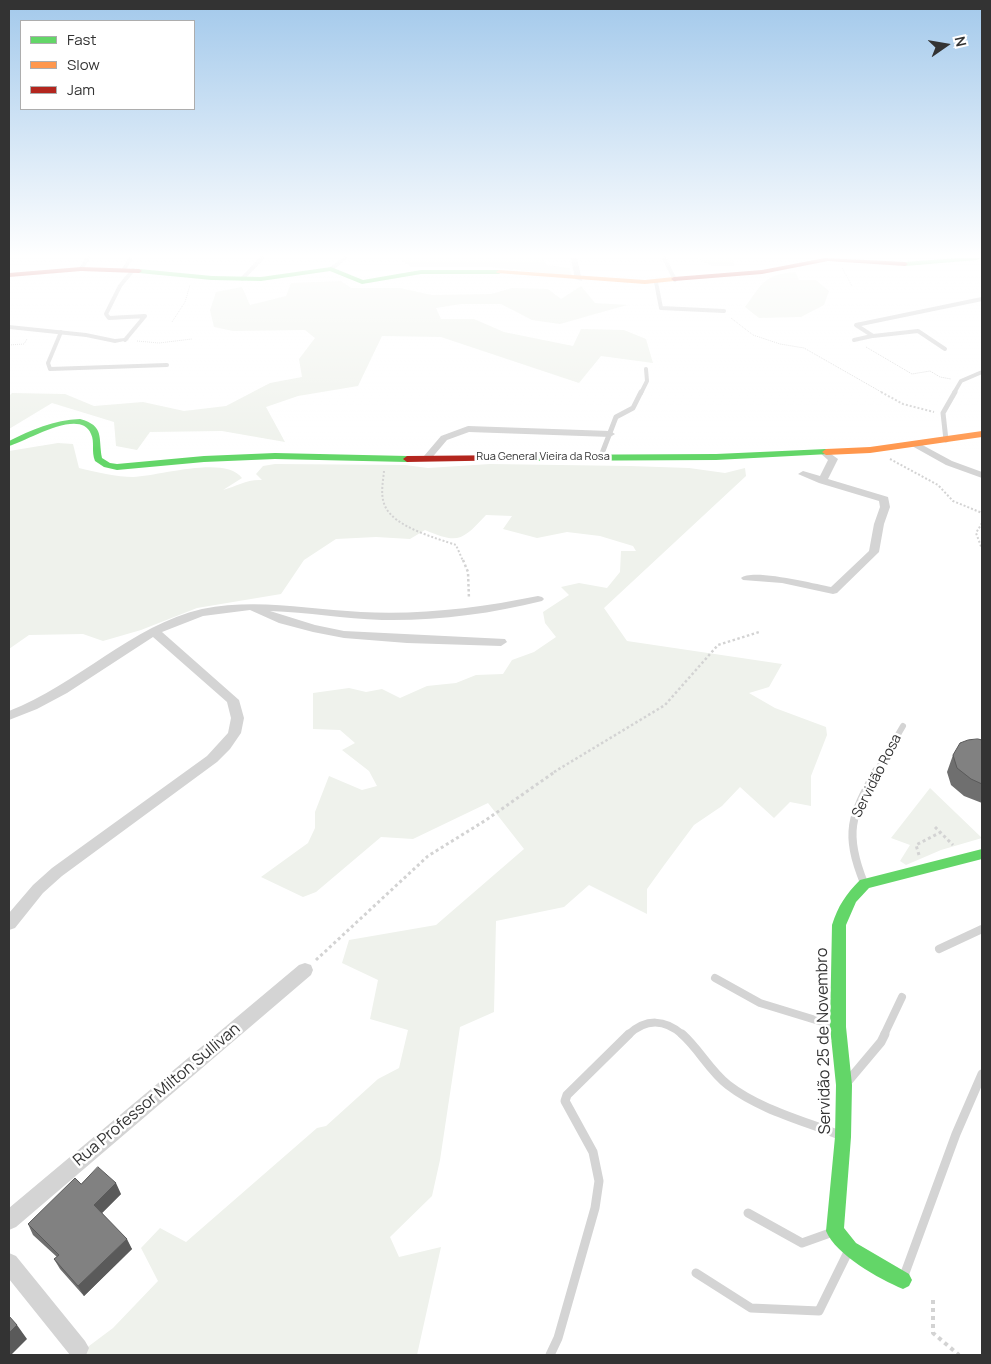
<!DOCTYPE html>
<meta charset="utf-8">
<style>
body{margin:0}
#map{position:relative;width:991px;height:1364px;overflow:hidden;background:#fff;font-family:Manrope,sans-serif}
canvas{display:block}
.frame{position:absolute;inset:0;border:10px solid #333;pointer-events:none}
.legend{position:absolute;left:20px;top:20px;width:175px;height:90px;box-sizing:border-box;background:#fff;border:1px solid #adadad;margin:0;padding:6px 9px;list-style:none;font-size:15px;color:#333}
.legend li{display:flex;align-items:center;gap:10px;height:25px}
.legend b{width:25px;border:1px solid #adadad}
.north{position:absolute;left:921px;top:20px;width:50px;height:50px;-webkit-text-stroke:4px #fff;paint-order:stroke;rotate:77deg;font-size:14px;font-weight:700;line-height:20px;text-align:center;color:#333}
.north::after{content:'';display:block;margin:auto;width:18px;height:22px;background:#333;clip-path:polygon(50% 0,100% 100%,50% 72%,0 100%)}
</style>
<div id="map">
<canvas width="991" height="1364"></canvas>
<div class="frame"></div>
<ul class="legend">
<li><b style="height:6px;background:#63d668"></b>Fast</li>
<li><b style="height:6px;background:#ff974d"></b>Slow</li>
<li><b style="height:6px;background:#b3261e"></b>Jam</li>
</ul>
<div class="north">N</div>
</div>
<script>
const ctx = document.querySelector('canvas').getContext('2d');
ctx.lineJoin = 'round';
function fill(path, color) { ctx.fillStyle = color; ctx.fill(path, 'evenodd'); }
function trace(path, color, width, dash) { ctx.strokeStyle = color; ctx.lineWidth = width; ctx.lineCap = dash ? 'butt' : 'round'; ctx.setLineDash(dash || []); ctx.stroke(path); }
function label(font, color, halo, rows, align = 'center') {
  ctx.font = font + ' Manrope,sans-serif'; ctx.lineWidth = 5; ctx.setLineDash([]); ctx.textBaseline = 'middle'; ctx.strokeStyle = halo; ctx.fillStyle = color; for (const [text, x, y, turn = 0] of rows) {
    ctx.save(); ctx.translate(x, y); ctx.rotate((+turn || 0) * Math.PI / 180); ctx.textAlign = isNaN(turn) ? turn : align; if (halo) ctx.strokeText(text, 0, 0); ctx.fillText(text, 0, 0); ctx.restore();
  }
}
const green = new Path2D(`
 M397 258H542L547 265 569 268 572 276 490 267H411Z
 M697 258H733L734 266H711Z
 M795 272 799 280H816L829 291 824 305 801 317 759 318 745 307C763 283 763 275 795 272Z
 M341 281 351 288H400L432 295 491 294 512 288 548 289 561 299 581 286 595 303 627 305 560 324 532 320 501 304H461L436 308 441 319H474L504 332 573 346 581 329 624 330 646 339 653 363 601 356 579 383 441 337 382 336 358 386 298 396 266 407 285 442 222 431 150 432 137 450 116 446 114 422 52 403 9 429V396L12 393 65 394 94 406 143 402 184 411 226 406 270 383 302 377 299 359 315 338 305 330 233 331 214 327 210 310 216 292 242 287 250 305 286 296 291 283Z
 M58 443 73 444 79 468C94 472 118 477 133 477 160 476 225 455 242 478L223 490C237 486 247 479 262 480L256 474 263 466 275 464 405 465 428 468 490 464 630 466 689 468 725 473 745 468 746 476 604 608 627 641 782 664 769 687 749 693 775 708 826 727 827 735 811 776V806L790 802 774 818 740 787 722 806 694 825 665 864 647 889V914L589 885 564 907 496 921 494 1012 460 1027 440 1160 432 1196 390 1237 399 1257 441 1247 417 1355H77L113 1328 158 1281 141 1248 160 1228 186 1242 317 1128 326 1126 378 1079 399 1068 408 1030 370 1019 378 980 342 963 349 940 436 925 524 849 488 803 413 839 381 837 316 892 303 897 261 877 308 843 315 828V812L329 776 362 790 377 786 369 771 342 750 355 743 340 730 313 729V693L349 688 366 692 382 689 400 698 427 686 456 683 476 675 503 674 512 660 534 652 556 637 545 623 543 612 569 595 561 587 579 583 607 588 620 572 621 551H636L633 546 600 536 567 532 537 538 503 529 512 516 486 515C462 541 458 544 425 530L410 539 376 537 336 539 304 560 281 594 197 608 141 630 103 641 83 634 29 635 9 649V451Z
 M930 788 982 838 941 850 906 865 900 861 910 845 891 838Z`);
const pathFar4 = new Path2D(`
 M536 258 538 265
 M842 268 852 286
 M731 318 753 335 780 344 804 348 883 393
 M172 322 185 302 190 285
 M137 341 159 343 192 339
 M9 345 24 344 27 339
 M866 347 912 374 930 371 940 377 951 379`);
const pathFar3 = new Path2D(`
 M881 392 903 404 934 412
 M890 459 938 485 953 501 982 513V515
 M384 471C383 482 380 495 385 506 394 527 436 538 456 545L463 561
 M982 523 976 533 982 549`);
const pathFar2 = new Path2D(`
 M463 560 468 572 469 599
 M554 772 665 705 718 645 759 632`);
const pathFar1 = new Path2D(`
 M935 827 953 845
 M919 855 916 845 941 832
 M316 960 428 856 486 820 556 771`);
const path = new Path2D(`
 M933 1300V1333L959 1355`);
const laneFar4 = new Path2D(`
 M664 258 675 280
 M81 269 88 258
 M124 269 131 258
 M331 269 345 258
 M242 279 262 258
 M656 282 661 308 724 311
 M61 332 48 363 50 369 167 365
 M125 340 145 316 109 318 106 314 120 286 133 270
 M854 340 872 336
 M945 349 918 331 873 336 856 325 982 299
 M641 393 647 381 646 369
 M954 393 961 381 982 372`);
const laneFar3 = new Path2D(`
 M946 440 943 413 955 392
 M601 456 616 417 633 408 641 392`);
const laneFar2 = new Path2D(`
 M876 772 903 726`);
const laneFar1 = new Path2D(`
 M864 883C844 833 851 816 876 771
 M939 949 982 929
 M715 978 760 1003 832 1025
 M628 1035C646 1018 665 1019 683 1035
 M884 1035 902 997`);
const lane = new Path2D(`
 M682 1034C699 1049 710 1071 728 1085 759 1109 801 1120 837 1134
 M849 1080 881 1042 885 1034
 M748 1213 802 1243 830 1233
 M696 1273 751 1308 819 1311 847 1254
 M905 1273 956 1134 982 1074
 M550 1355 558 1338 595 1208 599 1181 593 1152 565 1101 567 1095 629 1034`);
const street = new Path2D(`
 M571 258H577L582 281 575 279Z
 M9 325 86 333 115 339 125 338 129 340 115 343 86 337 9 329Z
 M468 426 610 431 615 434 610 437 469 432 447 440 430 460H424V456L441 436Z
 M915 441 952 461 982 472V478L946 465 912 446 910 444Z
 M824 449 838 459 828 479 888 497 890 507 884 524 879 552 837 593 833 594 782 583 743 580 741 578C752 568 815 584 831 587L869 551 874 524 880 507 879 501 819 483 798 474 803 471 820 476 828 460 819 452Z
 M538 596 542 597 544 599 542 601C490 614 436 621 382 620 344 619 308 612 270 611L315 625 344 631 505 639 507 642 501 646 407 643 344 638 313 632 279 623 250 610 203 616 162 632 239 700 244 718 241 733 230 749 217 762 62 876 43 893 15 928 9 930V913L33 885 52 868 207 756 228 733 231 718 227 702 153 637 67 693 37 709 9 720V711C77 685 132 625 202 609 256 598 307 609 361 612 421 615 479 608 538 596Z
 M305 963 311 965 313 970 311 975 16 1227 9 1230V1208L299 965Z
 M9 1253 16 1256 85 1341 89 1348 86 1355H70L9 1279Z`);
const fast = new Path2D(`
 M957 258H980L977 260 905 266 902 264 905 262Z
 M331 267 363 280 421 270H499L502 272 499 274H421L362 284 330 271 261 281 212 280 139 273 136 271 139 269 212 276 261 277Z
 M80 419C105 426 98 437 102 458L110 463 117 464 204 456 275 453 407 456 411 459 407 462 275 459 204 462 117 470 104 467 95 461C91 452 95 442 91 434 80 407 26 442 9 446V441C31 430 54 420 80 419Z
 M826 449 830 452 829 454 716 460 520 461 516 458 520 455 716 454Z
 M982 849V859L869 888 856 902 846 925V1027L852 1085 851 1137 844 1228 856 1243 909 1274 912 1280 909 1286 903 1289C879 1279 836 1255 826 1231L835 1137 836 1085 830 1027 832 925C838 906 846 894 860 880Z`);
const slow = new Path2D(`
 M499 270 645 280 674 277 677 279 674 281 645 284 497 273 496 272Z
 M982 431V437L870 453 826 455 822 452 826 449 870 447Z`);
const jam = new Path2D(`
 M825 258 905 262 908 264 905 266 828 261 762 274 674 281 671 279 674 277 762 270Z
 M81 267 139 269 142 271 139 273 81 271 9 277V273Z
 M520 455 523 456V460L407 462 403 459 407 456Z`);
const wall = new Path2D(`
 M982 740V803L964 796 951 785 947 772 953 755Z
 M81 1184 121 1194 102 1213 132 1249 84 1296 60 1269 54 1259 57 1257 33 1235 28 1224Z`);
const shadedWall = new Path2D(`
 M116 1183 121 1194 99 1216 94 1205Z
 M127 1239 132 1249 84 1296 78 1286Z
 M17 1325 27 1339 11 1355H9V1333Z`);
const building = new Path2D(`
 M978 739 982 740V784L971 779 957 768 953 755 960 743 968 740Z
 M98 1167 116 1183 94 1205 127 1239 78 1286 54 1259 59 1255 28 1224 75 1178 81 1184Z
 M9 1316 17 1325 9 1333Z`);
const farStreetnames = [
 ["Rua General Vieira da Rosa",543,457]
];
const streetNames = [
 ["Servidão Rosa",877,776,-63]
];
const nearStreetnames = [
 ["Servidão 25 de Novembro",824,1041,-91],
 ["Rua Professor Milton Sullivan",157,1095,-40]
];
fill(green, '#eff2ec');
trace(pathFar4, '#d3d3d3', 1, [1, 1]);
trace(pathFar3, '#d3d3d3', 2, [2, 2]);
trace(pathFar2, '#d3d3d3', 2.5, [2.5, 2.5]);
trace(pathFar1, '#d3d3d3', 3, [3, 3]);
trace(path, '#d3d3d3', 4, [4, 4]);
trace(laneFar4, '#d4d4d4', 4);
trace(laneFar3, '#d4d4d4', 5);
trace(laneFar2, '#d4d4d4', 6);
trace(laneFar1, '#d4d4d4', 8);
trace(lane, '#d4d4d4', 9);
fill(street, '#d4d4d4');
fill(fast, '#63d668');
fill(slow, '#ff974d');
fill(jam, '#b3261e');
fill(wall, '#6f6f6f');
fill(shadedWall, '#5a5a5a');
fill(building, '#818181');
trace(building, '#5a5a5a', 1);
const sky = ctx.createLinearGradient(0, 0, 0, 449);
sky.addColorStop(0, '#a3c9eb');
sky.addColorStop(0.57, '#fff');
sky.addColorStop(1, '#ffffff00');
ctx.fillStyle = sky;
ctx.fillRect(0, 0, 991, 449);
label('11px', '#333', '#fff', farStreetnames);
label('14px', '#333', '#fff', streetNames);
label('16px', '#333', '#fff', nearStreetnames);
</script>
